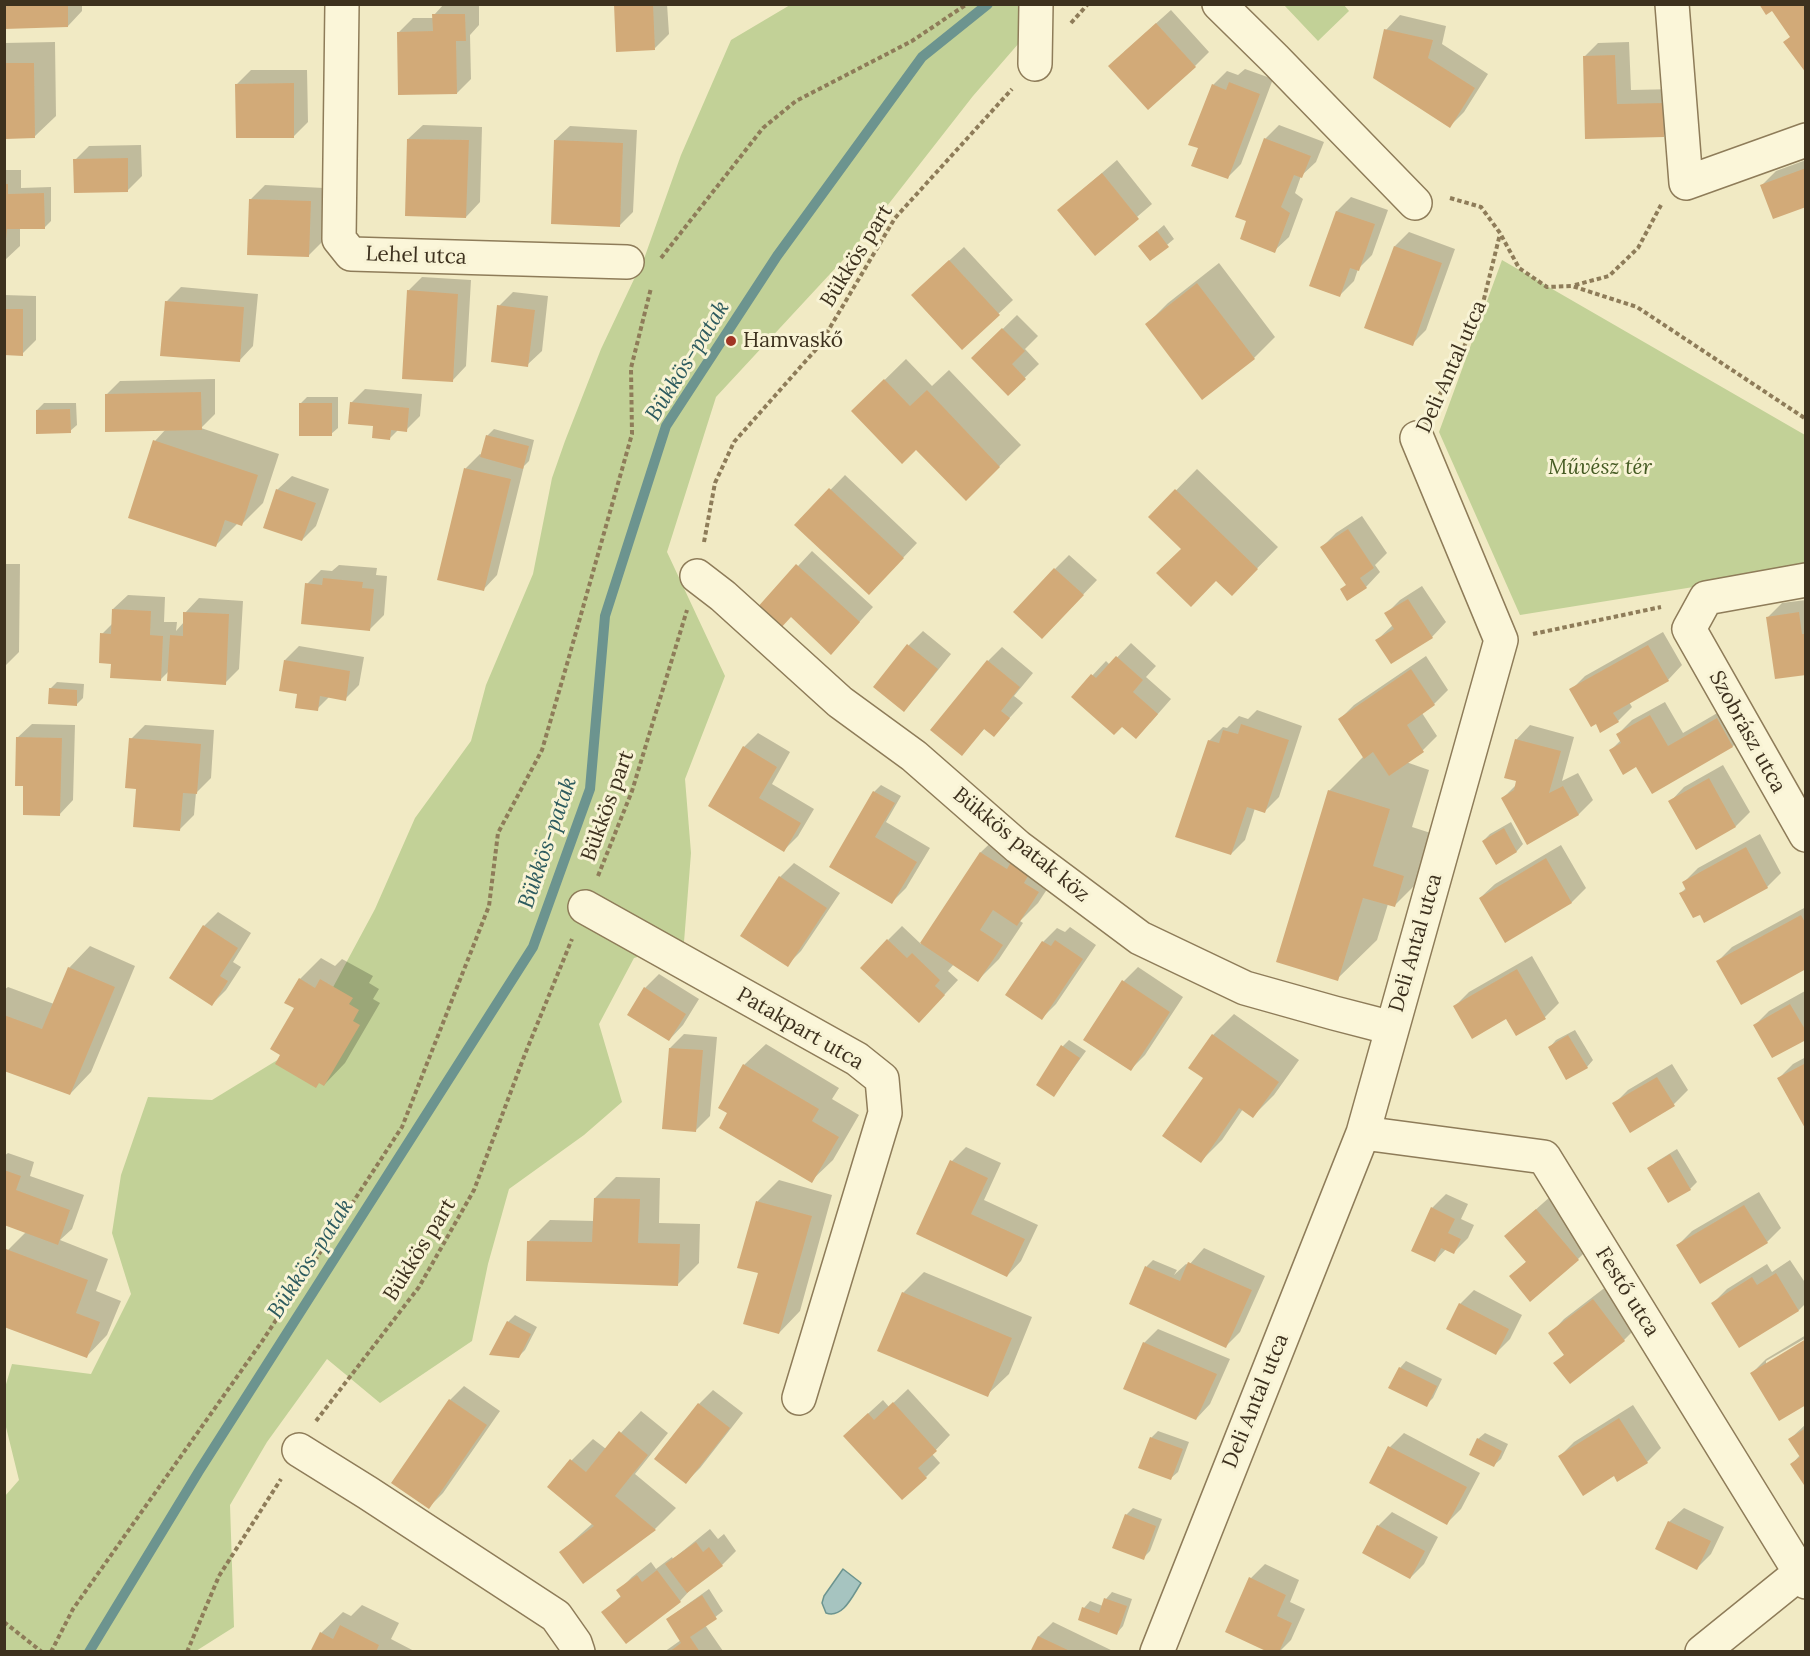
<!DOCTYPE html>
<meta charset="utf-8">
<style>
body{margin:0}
#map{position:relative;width:1810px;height:1656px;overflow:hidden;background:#f1eac4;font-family:Lora,serif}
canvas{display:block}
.frame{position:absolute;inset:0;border:6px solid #3d311e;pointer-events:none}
</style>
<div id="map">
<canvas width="1810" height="1656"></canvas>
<div class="frame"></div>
</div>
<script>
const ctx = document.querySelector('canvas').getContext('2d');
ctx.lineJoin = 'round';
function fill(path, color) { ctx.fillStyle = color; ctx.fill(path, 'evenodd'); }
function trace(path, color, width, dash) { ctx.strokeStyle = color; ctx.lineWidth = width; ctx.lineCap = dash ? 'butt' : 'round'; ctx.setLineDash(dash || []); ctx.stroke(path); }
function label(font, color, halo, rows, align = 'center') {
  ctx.font = font + ' Lora,serif'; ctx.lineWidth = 6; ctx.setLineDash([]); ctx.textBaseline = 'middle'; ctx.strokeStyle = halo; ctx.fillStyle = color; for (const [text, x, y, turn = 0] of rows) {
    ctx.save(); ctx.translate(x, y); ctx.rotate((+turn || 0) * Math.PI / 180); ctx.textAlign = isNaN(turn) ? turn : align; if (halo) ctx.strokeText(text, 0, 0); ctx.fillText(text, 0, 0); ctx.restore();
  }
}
const green = new Path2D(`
 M790 5H1052L973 96 855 247 716 397 667 552 725 676 685 779 691 853 684 942 634 958 599 1024 622 1102 584 1135 509 1189 488 1264 472 1341 380 1403 327 1359 267 1442 230 1505 234 1627 196 1651H5V1496L19 1480 5 1423 4 1391 12 1364 91 1374 131 1294 112 1233 121 1175 148 1097 212 1100 302 1045 375 909 415 818 471 741 486 685 533 574 552 478 565 441 601 349 645 256 681 155 731 40Z
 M1284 5H1344L1349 11 1318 41Z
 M1502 260 1805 435V569L1520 615 1439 432Z`);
const water = new Path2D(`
 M843 1569 861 1583C853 1595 843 1619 826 1613L822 1603 824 1596Z`);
const shadow = new Path2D(`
 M4 4H82V11L68 26Z
 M444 4H479V25L470 35 471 79 457 93 398 33 413 18H434V15Z
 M616 4H667L669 34 655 48Z
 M1171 10 1209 52 1195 66 1124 52Z
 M1400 15 1446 26 1442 44 1488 74 1464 112 1450 126 1386 30Z
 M55 42 56 116 34 137H4V43Z
 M1629 42 1631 90 1676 89 1677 122 1663 136 1586 138 1584 57 1598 43Z
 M1245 69 1273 79 1241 164 1227 178 1200 147 1213 85 1227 71 1238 75Z
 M251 70H307L308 122 294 136 237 84Z
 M423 125 482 127 480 202 466 217 408 139Z
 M1279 125 1324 142 1316 162 1301 176 1295 193 1303 199 1289 237 1274 251 1248 220 1265 139Z
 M570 126 637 130 633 212 619 226 555 140Z
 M141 145 142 176 128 190 75 160 89 146Z
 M1117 160 1152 204 1095 253 1059 210Z
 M1806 160V205L1762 185 1776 171Z
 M4 170H21V188L51 187V221L44 228H20V246L5 260Z
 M265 185 324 188 322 242 308 256 250 200Z
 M1351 197 1388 210 1372 255 1358 269 1354 281 1339 296 1311 286 1337 211Z
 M1164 225 1174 239 1150 259 1140 246Z
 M1409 232 1455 249 1426 330 1412 344 1395 246Z
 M964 247 1013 300 962 348 927 281Z
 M1219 263 1275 337 1254 358 1147 324 1168 303Z
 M422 277 471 280 466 366 452 381 408 291Z
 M181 287 258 294 253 346 239 361 166 302Z
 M513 292 548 296 542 351 527 365 499 306Z
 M4 295 36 296V340L22 354H4Z
 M1017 315 1038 336 1025 349 1039 364 1008 394 973 358Z
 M906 359 932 386 949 370 1021 445 966 499 916 448 853 411Z
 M215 379V414L201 428 279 454 263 503 242 524 238 523 216 545 155 441 166 429 106 395 120 381Z
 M365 389 422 394 420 416 406 430H398L389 439 351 403Z
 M307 397H338V428L331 434 300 404Z
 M44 403H76L77 425 70 431 37 410Z
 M494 429 534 440 529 461 524 466 497 575 483 590 439 579 466 468 480 454 482 455 487 436Z
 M1197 469 1278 547 1232 594 1150 517Z
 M845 475 917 543 883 579 796 525Z
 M292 476 329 489 316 526 302 540 277 490Z
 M1362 516 1387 553 1375 565 1380 572 1366 587 1348 598 1347 584 1322 547 1336 533Z
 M812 551 873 607 845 638 791 615 758 609Z
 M1069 555 1097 580 1056 623 1055 569Z
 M4 564H20L19 652 5 666Z
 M339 565 377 568 376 575 387 576 384 615 370 629 307 584 321 570 332 571Z
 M1422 586 1446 622 1432 637 1377 640 1393 625 1386 614 1400 600Z
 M128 595 165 597 164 622H177L176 631 184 622 185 613 199 598 243 601 239 669 225 683 169 671 160 680 112 662 102 634 113 623V609Z
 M1806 600V674L1768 617 1782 603Z
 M923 631 951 654 917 696 903 710 909 645Z
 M1663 632 1682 665 1668 680 1629 702 1632 707 1618 721 1596 722 1571 690 1585 676Z
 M1131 643 1156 666 1146 677 1171 699 1150 723 1122 725 1073 696 1106 661 1110 665Z
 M299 646 364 657 359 685 345 699 330 696 317 709 299 693 285 660Z
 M1002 647 1033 673 1014 696 1023 703 994 735 985 728 961 754 988 661Z
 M1426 656 1448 690 1434 704 1422 713 1437 736 1423 750 1406 762 1429 770 1412 827 1443 837 1434 866 1394 906 1388 904 1377 940 1337 979 1329 791 1364 756 1340 719 1354 705Z
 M57 682 84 684 83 698 76 705 50 689Z
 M1665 702 1683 733 1731 705 1747 732 1733 746 1653 792 1637 765 1611 750 1621 740 1618 734 1632 720Z
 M1257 710 1302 726 1279 797 1265 811 1255 808 1245 840 1231 854 1209 741 1223 727 1227 728 1239 716 1248 719Z
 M32 724 75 725 73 800 59 815 25 785 17 738Z
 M145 725 214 730 211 778 196 793 194 815 180 829 138 787 131 739Z
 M1530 725 1574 737 1562 781 1578 773 1593 800 1579 814 1527 843 1503 798 1517 784 1516 740Z
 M758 733 790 752 772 784 814 809 798 836 784 850 710 805 744 747Z
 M1723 765 1750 812 1736 826 1697 848 1670 802 1684 787Z
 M881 785 901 796 886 822 930 848 906 888 892 902 855 825 874 792Z
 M1511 822 1523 844 1517 851 1496 863 1483 841 1490 834Z
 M1003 831 1059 871 1038 903 1020 921 1023 923 999 959 978 980 954 964 948 971 958 980 933 1007 888 940 902 926 921 944 981 852Z
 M1760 834 1781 873 1767 887 1701 913 1681 893 1686 888 1684 882 1698 868Z
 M1561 845 1586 888 1572 902 1506 941 1480 898 1495 884Z
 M794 863 840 893 801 951 787 965 780 877Z
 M1806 907V968L1718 961 1732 947Z
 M218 912 251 933 233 962 241 967 226 990 212 1004 204 926Z
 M1070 927 1096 945 1056 1004 1042 1018 1043 942 1057 928 1065 932Z
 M90 946 135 966 91 1072 70 1094 4 1069V990L8 987 54 1004 69 968Z
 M1532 956 1559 1003 1545 1017H1507L1455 1006 1469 992Z
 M321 958 335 966 342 959 373 976 369 983 379 989 373 999 380 1003 345 1063 324 1085 282 1055 296 1008 300 979Z
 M1138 967 1183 997 1145 1055 1131 1069 1124 981Z
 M659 974 699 999 683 1025 669 1040 645 988Z
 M1805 991 1806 1038 1755 1025 1769 1011Z
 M1234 1014 1299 1060 1274 1095 1253 1116 1243 1109 1222 1140 1201 1161 1205 1078 1213 1035Z
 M1575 1030 1593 1060 1587 1067 1550 1047 1556 1040Z
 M684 1034 717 1037 710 1116 696 1130 670 1048Z
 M1069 1040 1086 1051 1054 1095 1063 1046Z
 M766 1044 839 1088 832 1099 859 1115 833 1160 811 1181 730 1113 744 1065Z
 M1806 1057V1127L1779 1078 1793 1064Z
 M1672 1064 1688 1090 1674 1104H1614L1628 1090Z
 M966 1147 1001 1163 984 1200 1038 1225 1021 1261 1007 1276 918 1233 952 1161Z
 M1677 1149 1697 1182 1690 1189 1649 1168 1656 1162Z
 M8 1153 34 1162 30 1176 84 1195 72 1229 60 1240 108 1259 96 1291 121 1301 107 1335 86 1357 8 1250 26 1232 4 1224V1156Z
 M616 1177 660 1178 659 1223 700 1224 699 1263 678 1284 529 1241 550 1220 595 1221V1198Z
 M779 1180 832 1195 800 1311 779 1333 759 1272 739 1267 758 1201Z
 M1759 1192 1781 1228 1767 1242 1678 1245 1692 1231Z
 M1446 1194 1468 1204 1461 1219 1474 1225 1468 1238 1454 1252 1446 1249 1435 1261 1432 1208Z
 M1551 1196 1592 1245 1578 1259 1511 1276 1527 1261 1506 1236Z
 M1204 1248 1265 1276 1240 1332 1226 1346 1130 1304 1147 1266 1153 1260 1177 1270 1174 1275 1186 1264 1189 1265Z
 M1790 1260 1806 1284V1303L1799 1310 1739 1346 1713 1303 1727 1289 1767 1264 1772 1272Z
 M924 1272 1032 1317 1009 1374 987 1395 903 1293Z
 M1607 1286 1638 1326 1624 1340 1570 1382 1555 1364 1565 1354 1550 1334 1564 1319Z
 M1474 1290 1522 1315 1510 1339 1496 1353 1460 1304Z
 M515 1315 537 1327 525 1350 518 1357 508 1322Z
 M1158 1329 1230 1359 1210 1404 1196 1419 1144 1343Z
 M1806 1335V1338L1766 1361V1365L1752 1373 1766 1359Z
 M1406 1361 1442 1379 1433 1398 1426 1405 1400 1368Z
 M464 1386 500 1411 443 1493 429 1507 394 1482 450 1400Z
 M908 1389 950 1435 932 1454 940 1463 926 1477 859 1422 883 1400 889 1407Z
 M713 1390 743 1413 700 1468 686 1482 699 1404Z
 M1633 1405 1661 1448 1647 1462 1615 1474 1560 1456 1574 1442Z
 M641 1411 668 1433 635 1474 676 1508 655 1529 583 1582 561 1552 593 1523 549 1487 572 1460 593 1439 606 1449Z
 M1806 1424V1486L1792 1464 1800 1455 1790 1439Z
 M1158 1431 1189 1442 1178 1472 1171 1478 1151 1438Z
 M1404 1433 1480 1473 1461 1509 1447 1523 1371 1482 1390 1447Z
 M1485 1433 1508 1444 1501 1459 1494 1465 1478 1439Z
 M1133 1508 1162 1519 1150 1551 1143 1558 1126 1515Z
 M1684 1508 1724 1527 1711 1554 1697 1568 1669 1522Z
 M1392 1512 1438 1537 1424 1564 1410 1578 1378 1526Z
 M710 1529 718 1539 724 1534 736 1551 722 1565 694 1586 680 1601 626 1642 603 1612 622 1595 618 1591 632 1577 651 1562 656 1569 672 1557 673 1559Z
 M1265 1564 1299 1580 1290 1602 1305 1609 1291 1640 1279 1652H1272L1251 1578Z
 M709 1589 723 1611 705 1625 723 1651 664 1652 681 1640 667 1619Z
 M1112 1592 1132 1599 1123 1626 1117 1633 1084 1608 1090 1601 1103 1606 1106 1599Z
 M362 1605 399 1623 391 1639 416 1652H312L321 1633 343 1612 351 1616Z
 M1053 1622 1115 1652H1032L1039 1636Z`);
const stream = new Path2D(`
 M89 1652 199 1471 533 947 590 789 605 616 666 426 777 256 922 57 988 4`);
const building = new Path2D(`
 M4 4H68V27L4 29Z
 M614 4H653L655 50 616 52Z
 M1759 4H1806V73L1783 42 1790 37 1772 11 1766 15Z
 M432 14H465L466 41H456L457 94 398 95 397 32 433 31Z
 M1156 23 1196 67 1148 110 1108 66Z
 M1384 29 1433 40 1428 58 1475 88 1450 128 1373 78Z
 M1615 55 1617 104 1663 103 1664 137 1585 139 1583 56Z
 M5 63H34L35 138 5 139Z
 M1229 82 1260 94 1228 179 1191 166 1198 148 1188 145 1212 84 1226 90Z
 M294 83V138H236L235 84Z
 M1264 138 1311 156 1302 178 1294 175 1281 207 1290 213 1275 253 1240 239 1246 221 1235 217Z
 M407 139 469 140 466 218 405 216Z
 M554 140 623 143 620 227 551 224Z
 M128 158V192L74 193 73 159Z
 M1806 168V207L1773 219 1760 185Z
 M1102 173 1139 219 1095 256 1057 210Z
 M4 184H8V194L44 193 45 229H7L6 239H4Z
 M249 199 311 201 309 257 247 255Z
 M1336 211 1375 224 1359 271 1350 268 1340 297 1309 286Z
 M1157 231 1169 247 1150 261 1138 246Z
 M1394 246 1442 263 1413 346 1364 328Z
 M949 260 1000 315 962 350 911 295Z
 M1197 283 1255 359 1202 400 1145 324Z
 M407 290 458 294 453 382 402 379Z
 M165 301 244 307 240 362 160 356Z
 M497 305 535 310 528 367 491 362Z
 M4 309H23V356L4 355Z
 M1002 328 1025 351 1012 364 1026 379 1008 396 971 358Z
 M884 379 910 406 927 390 1000 467 966 501 916 450 902 464 851 411Z
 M201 392 202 430 105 432V394Z
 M350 402 409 408 407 432 391 430 390 440 372 438 373 426 348 424Z
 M299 403H332V436H299Z
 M70 409 71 433 36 434V410Z
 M486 435 529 446 523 469 480 457Z
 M153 440 258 475 242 526 225 520 216 547 128 518Z
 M464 468 511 479 484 591 437 580Z
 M829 488 904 558 869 595 794 525Z
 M276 489 316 503 302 541 263 528Z
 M1175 489 1258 569 1232 596 1216 581 1191 607 1156 573 1181 549 1148 517Z
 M1348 529 1374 568 1360 578 1367 588 1347 601 1340 589 1346 585 1320 547Z
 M796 564 860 622 831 655 791 617 779 630 756 609Z
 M1054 568 1084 595 1042 639 1013 612Z
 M323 578 363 582 362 588 374 589 370 631 301 624 305 583 322 585Z
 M1408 599 1433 638 1391 664 1375 640 1394 629 1384 613Z
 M112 609 151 611 150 635 163 636 161 681 110 678 111 664 99 663 100 633 111 634Z
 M183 612 229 614 226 685 167 681 170 635 183 636Z
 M1799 612 1802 634H1806V675L1775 679 1766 617Z
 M907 644 938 669 904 712 873 687Z
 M1648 645 1669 681 1613 713 1619 722 1600 733 1596 724 1591 727 1569 689Z
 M1116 656 1143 680 1133 692 1158 714 1136 739 1122 727 1114 735 1071 697 1091 674 1096 678Z
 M284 660 350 671 346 701 320 696 318 711 295 708 297 694 279 691Z
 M987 660 1020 687 1001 711 1010 718 994 737 984 729 962 756 930 730Z
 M1411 669 1435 705 1407 725 1424 752 1389 776 1373 752 1364 759 1338 719Z
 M49 688 77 690V706L48 704Z
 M1650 715 1668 746 1717 718 1733 747 1652 794 1636 767 1623 775 1609 750 1621 743 1616 734Z
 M1241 724 1289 740 1265 813 1247 807 1231 855 1175 837 1208 740 1219 743 1223 730 1238 734Z
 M16 737 62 738 60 816 23 815V786H15Z
 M129 738 201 744 197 794 183 793 180 831 133 827 136 789 125 788Z
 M1515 739 1561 751 1549 793 1563 786 1579 815 1527 845 1501 798 1514 790 1516 781 1504 778Z
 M743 746 777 767 759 798 801 823 784 852 708 806Z
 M1709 778 1736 827 1696 850 1668 801Z
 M1328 790 1390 809 1373 866 1404 876 1395 907 1363 898 1338 981 1276 962Z
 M873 791 895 803 875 837 917 862 892 904 829 867Z
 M1504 828 1517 852 1496 865 1482 841Z
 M1746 847 1768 888 1704 923 1700 915 1693 918 1679 893 1686 890 1682 882Z
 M980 852 1007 869 1011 862 1029 874 1024 883 1039 892 1017 926 993 910 980 930 1003 945 978 982 920 943Z
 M1546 858 1572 903 1505 943 1479 898Z
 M779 876 827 908 788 967 740 936Z
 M1801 915 1806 924V969L1741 1005 1716 961Z
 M203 925 238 948 220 976 228 981 212 1006 169 978Z
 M887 939 907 958 912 953 940 980 935 986 945 995 919 1023 860 968Z
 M1055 940 1083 959 1042 1020 1005 995 1042 941 1051 946Z
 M68 967 115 987 70 1095 4 1071V1015L42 1029Z
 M1517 969 1546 1019 1516 1036 1506 1019 1472 1039 1453 1006Z
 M299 978 315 988 320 979 353 998 349 1004 359 1010 353 1021 360 1025 324 1086 319 1083 316 1088 275 1064 280 1055 270 1049 294 1008 284 1003Z
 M1122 980 1170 1012 1131 1071 1083 1040Z
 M644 987 686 1014 669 1041 627 1015Z
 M1790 1004 1806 1031V1040L1772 1058 1753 1025Z
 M1212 1034 1279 1082 1253 1118 1239 1108 1201 1163 1162 1136 1203 1078 1188 1068Z
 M1568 1035 1588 1068 1566 1080 1548 1047Z
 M1061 1045 1080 1058 1054 1097 1036 1085Z
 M669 1048 703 1050 696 1132 662 1129Z
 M1806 1063V1130L1777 1078Z
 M743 1064 819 1109 812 1121 839 1137 812 1183 719 1128 727 1113 718 1108Z
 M1657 1077 1675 1106 1630 1133 1612 1103Z
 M1670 1154 1691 1190 1668 1203 1647 1168Z
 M950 1160 988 1178 971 1214 1025 1239 1007 1277 916 1234Z
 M4 1170 21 1176 16 1190 70 1210 58 1245 4 1225Z
 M594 1198 640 1199 638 1243 680 1244 678 1286 526 1281 527 1241 592 1242Z
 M756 1201 812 1216 779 1334 743 1324 758 1273 737 1268Z
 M1744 1205 1768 1243 1700 1284 1676 1245Z
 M1431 1207 1455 1219 1448 1233 1461 1239 1454 1254 1441 1248 1435 1262 1411 1251Z
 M1536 1209 1579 1260 1530 1302 1509 1276 1526 1262 1504 1236Z
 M6 1249 88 1280 76 1313 100 1322 87 1358 4 1327V1254Z
 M1188 1262 1252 1290 1226 1348 1129 1304 1145 1266 1180 1281Z
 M1776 1273 1799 1311 1739 1348 1711 1303 1752 1277 1757 1285Z
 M902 1292 1012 1338 988 1397 877 1351Z
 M1593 1299 1625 1341 1570 1384 1553 1363 1564 1355 1548 1333Z
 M1459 1303 1509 1329 1496 1355 1446 1329Z
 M507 1321 531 1334 519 1358 489 1355Z
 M1806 1339V1405L1779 1421 1750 1373Z
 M1143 1342 1217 1374 1196 1420 1123 1389Z
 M1399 1367 1437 1386 1427 1407 1388 1388Z
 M449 1399 487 1425 429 1509 391 1483Z
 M893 1402 937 1451 918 1468 927 1478 902 1500 843 1436 868 1413 874 1420Z
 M698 1403 730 1428 686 1484 654 1459Z
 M1619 1418 1648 1463 1617 1482 1614 1476 1583 1496 1558 1456Z
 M1806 1428V1488L1790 1464 1800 1457 1788 1439Z
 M619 1431 648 1455 615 1496 656 1530 583 1584 559 1552 594 1526 547 1487 570 1459 586 1472Z
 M1150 1437 1183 1449 1171 1480 1138 1468Z
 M1477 1438 1502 1451 1494 1467 1469 1455Z
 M1388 1446 1467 1487 1447 1525 1369 1483Z
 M1125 1514 1156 1526 1144 1560 1112 1548Z
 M1668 1521 1711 1541 1697 1570 1655 1549Z
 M1377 1525 1425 1551 1410 1579 1362 1553Z
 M696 1542 703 1552 709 1547 723 1566 687 1593 665 1564Z
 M657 1570 681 1602 626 1644 601 1612 621 1597 616 1590 637 1575 642 1582Z
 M1249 1577 1286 1595 1277 1616 1292 1623 1279 1652H1268L1225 1632Z
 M702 1595 717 1619 690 1637 700 1652H669L681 1643 666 1619Z
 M1104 1598 1127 1606 1117 1635 1078 1620 1082 1607 1099 1613Z
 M340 1625 379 1645 376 1652H310L320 1632 333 1639Z
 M1038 1636 1072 1652H1030Z`);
const path = new Path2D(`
 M1071 23 1088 4
 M1450 198 1481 207 1500 233 1519 268 1547 287 1572 286 1637 307 1806 419
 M661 258 763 128 796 101 912 41 967 4
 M1575 285 1609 276 1638 248 1661 205
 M1433 408 1480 315 1500 234
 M704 542 715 483 734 442 819 346 895 218 1012 89
 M1533 634 1661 607
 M598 876 632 791 687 610
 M316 1421 419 1287 474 1190 525 1054 572 939
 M4 1622 42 1652
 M51 1652 73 1609 263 1340 402 1127 489 906 498 833 542 750 567 664 632 434 631 368 651 288
 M187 1652 219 1576 281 1479`);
const minor = new Path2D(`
 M342 4 339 239 351 254 627 262
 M1219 4 1274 58 1415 203
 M1672 4 1686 183 1806 140
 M1035 64 1036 4
 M697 576 723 596 840 702 914 756 1018 847 1140 938 1245 988 1334 1013 1392 1028
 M1806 580 1706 598 1689 629 1806 835
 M585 907 857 1059 882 1079 885 1113 799 1398
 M1363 1133 1544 1157 1806 1582
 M299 1450 368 1493 556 1616 575 1643 578 1652
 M1157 1652 1363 1133 1501 640 1417 438
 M1702 1652 1806 1568`);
const markers = [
 [731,341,6,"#a13524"]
];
const streetNames = [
 ["Lehel utca",416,256,2],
 ["Bükkös part",857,256,-58],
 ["Deli Antal utca",1452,367,-66],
 ["Szobrász utca",1747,732,61],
 ["Bükkös part",608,806,-70],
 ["Bükkös patak köz",1021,845,39],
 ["Deli Antal utca",1416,943,-74],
 ["Patakpart utca",800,1029,30],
 ["Bükkös part",420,1250,-58],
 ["Festő utca",1627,1292,58],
 ["Deli Antal utca",1256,1401,-68]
];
const poiNames = [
 ["Hamvaskő",743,341]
];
const parkNames = [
 ["Művész tér",1600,468]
];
const waterNames = [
 ["Bükkös-patak",688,361,-58],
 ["Bükkös-patak",548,843,-71],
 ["Bükkös-patak",311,1259,-57]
];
fill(green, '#c2d197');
fill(water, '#a6c4c0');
trace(water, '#6c948f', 1.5);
fill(shadow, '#0003');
trace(stream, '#6c948f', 10);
fill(building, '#d2aa78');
trace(minor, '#8e7c59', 36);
trace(path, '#8e7c59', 4, [4.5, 3]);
trace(minor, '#fbf6d9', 33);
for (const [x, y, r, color] of markers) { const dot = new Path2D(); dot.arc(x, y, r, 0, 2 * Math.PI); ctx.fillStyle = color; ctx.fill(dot); trace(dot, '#f8f3d5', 2); }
label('21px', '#3d311e', '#f8f3d5', streetNames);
label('21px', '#3d311e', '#f8f3d5', poiNames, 'left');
label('italic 21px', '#455b23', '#f8f3d5', parkNames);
label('italic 22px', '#2c5a5e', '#f8f3d5', waterNames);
</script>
